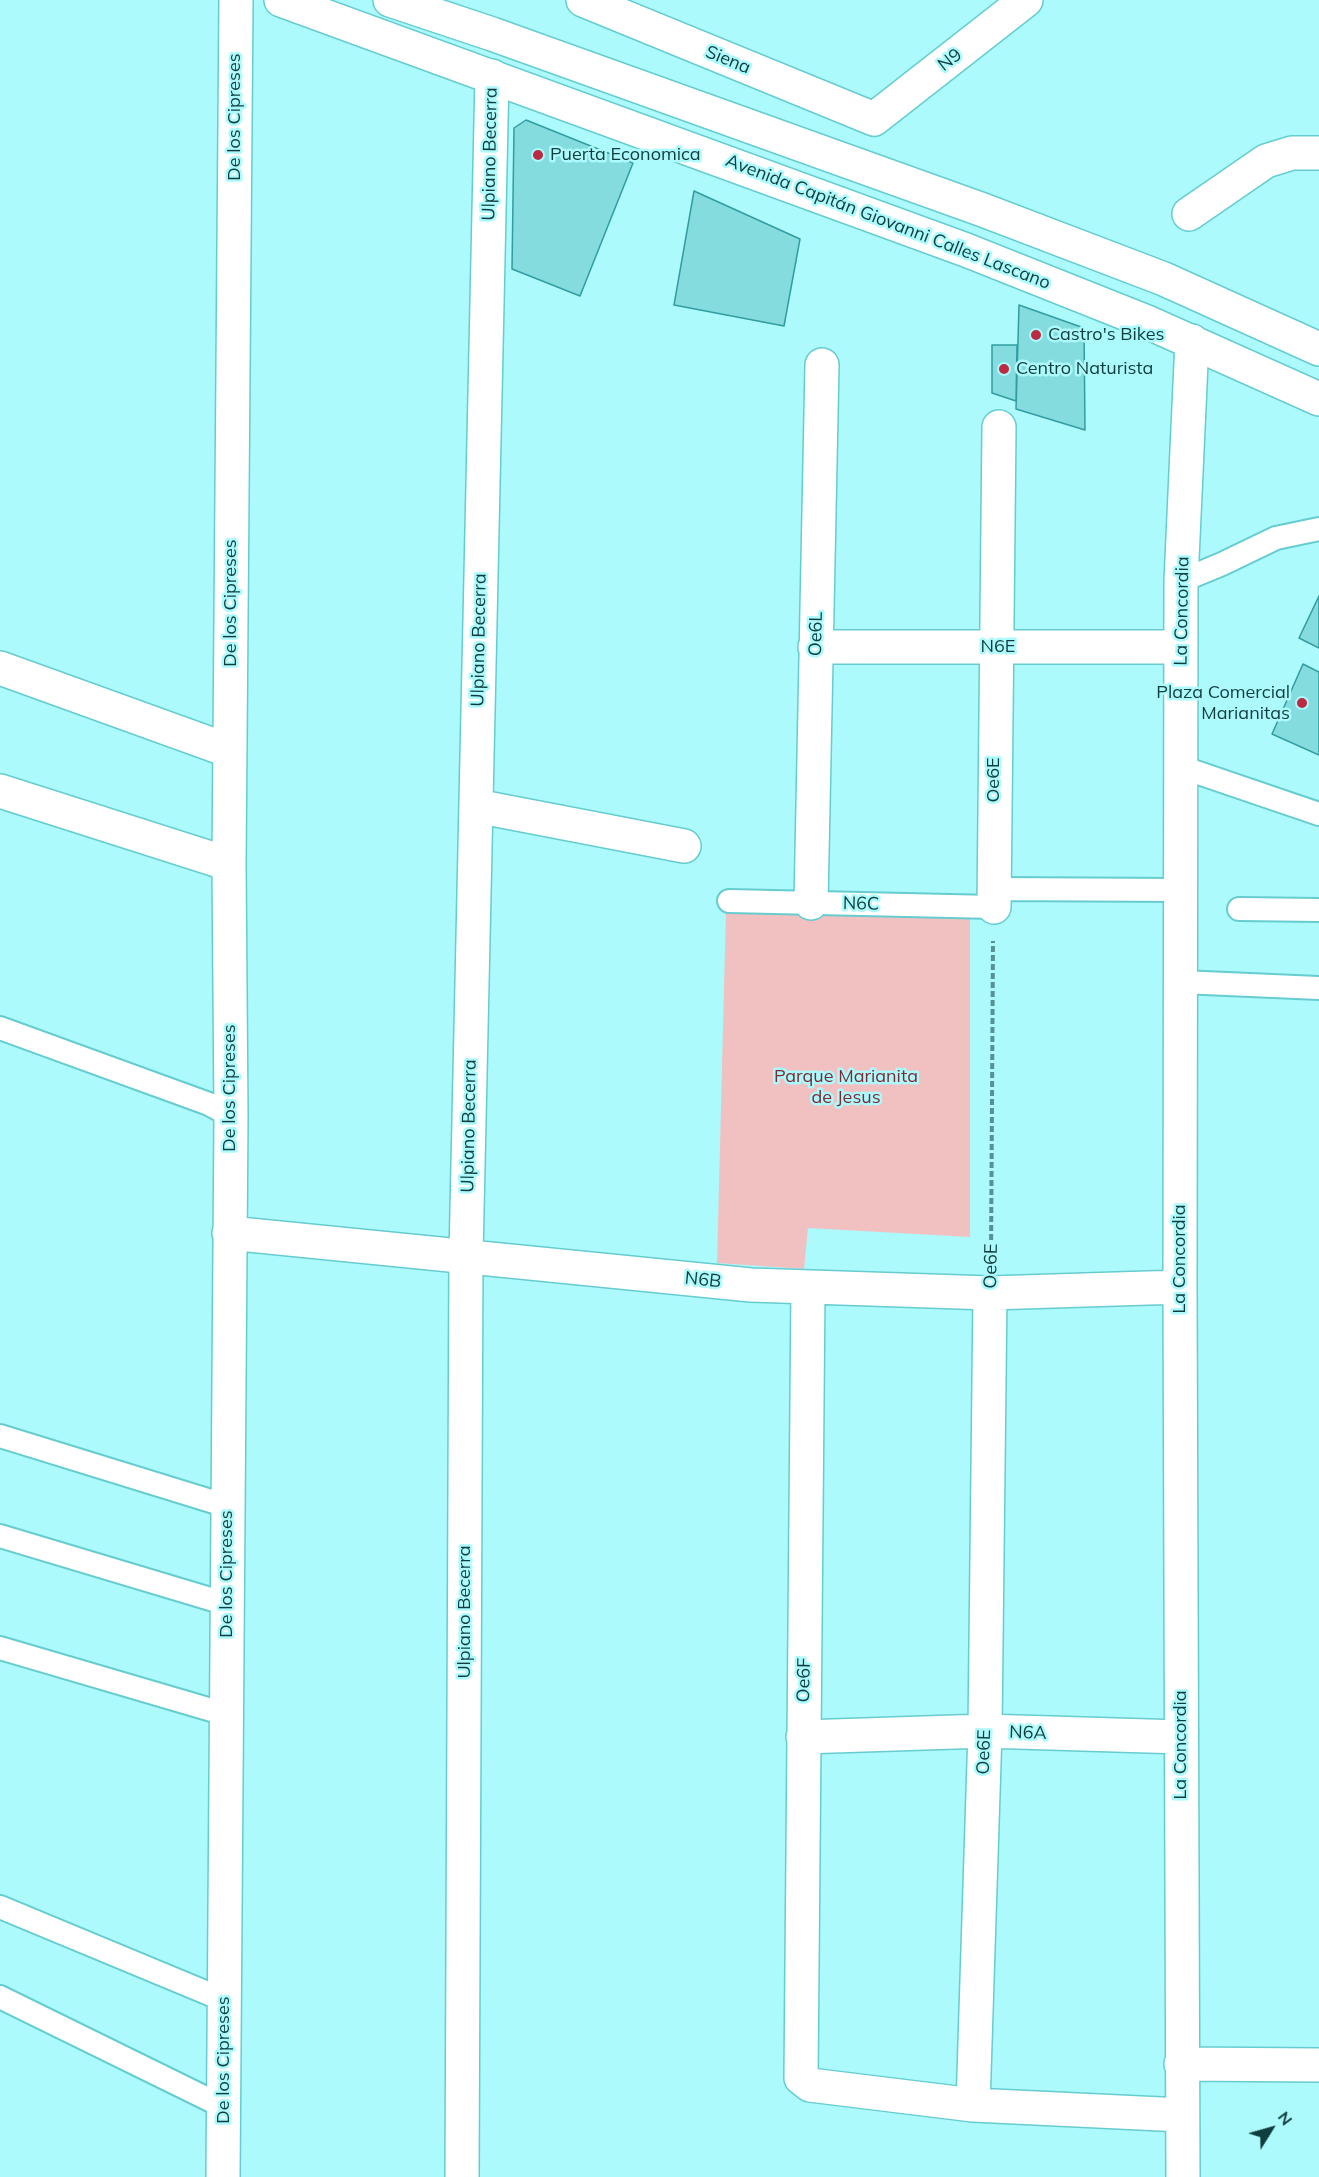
<!DOCTYPE html>
<meta charset="utf-8">
<style>
body{margin:0}
#map{position:relative;width:1319px;height:2177px;overflow:hidden;background:#acfafc;font-family:Mulish,sans-serif}
canvas{display:block}
.north{position:absolute;left:1241px;top:2099px;width:60px;height:60px;-webkit-text-stroke:4px #acfafc;paint-order:stroke;rotate:53deg;font-size:16px;font-weight:700;line-height:24px;text-align:center;color:#103d3e}
.north::after{content:'';display:block;margin:auto;width:21px;height:27px;background:#103d3e;clip-path:polygon(50% 0,100% 100%,50% 72%,0 100%)}
</style>
<div id="map">
<canvas width="1319" height="2177"></canvas>
<div class="north">N</div>
</div>
<script>
const ctx = document.querySelector('canvas').getContext('2d');
ctx.lineJoin = 'round';
function fill(path, color) { ctx.fillStyle = color; ctx.fill(path, 'evenodd'); }
function trace(path, color, width, dash) { ctx.strokeStyle = color; ctx.lineWidth = width; ctx.lineCap = dash ? 'butt' : 'round'; ctx.setLineDash(dash || []); ctx.stroke(path); }
function label(font, color, halo, rows, align = 'center') {
  ctx.font = font + ' Mulish,sans-serif'; ctx.lineWidth = 5; ctx.setLineDash([]); ctx.textBaseline = 'middle'; ctx.strokeStyle = halo; ctx.fillStyle = color; for (const [text, x, y, turn = 0] of rows) {
    ctx.save(); ctx.translate(x, y); ctx.rotate((+turn || 0) * Math.PI / 180); ctx.textAlign = isNaN(turn) ? turn : align; if (halo) ctx.strokeText(text, 0, 0); ctx.fillText(text, 0, 0); ctx.restore();
  }
}
const green = new Path2D(`
 M726 910 970 918V1237L808 1228 804 1269 717 1263Z`);
const building = new Path2D(`
 M526 120 633 163 580 296 512 269 514 128Z
 M694 191 800 239 784 326 674 305Z
 M1019 305 1084 328 1085 430 1016 409Z
 M992 345H1017L1016 401 992 393Z
 M1319 596V648L1299 638Z
 M1303 664 1319 672V755L1272 734Z`);
const path = new Path2D(`
 M991 1258 993 941`);
const service = new Path2D(`
 M1181 581 1222 564 1276 538 1319 529
 M1181 767 1319 814
 M994 889 1181 890
 M729 901 994 907
 M1239 909 1319 910
 M1181 982 1319 988
 M0 1028 209 1104 231 1116
 M0 1436 227 1506
 M0 1536 227 1604
 M0 1648 225 1714
 M0 1907 224 2000
 M0 1997 224 2107`);
const minor = new Path2D(`
 M583 0 874 119 1026 0
 M1189 214 1266 161 1292 153H1319
 M815 647H1181
 M0 668 230 751
 M0 791 229 864
 M476 806 684 846
 M811 903 822 365
 M994 907 999 427
 M229 1233 751 1285 990 1293 1180 1287
 M808 1288 801 2078 810 2085 973 2105 1182 2115
 M803 1737 985 1731 1181 1737
 M1181 2064 1319 2065
 M973 2105 985 1731 990 1293
 M223 2177 231 1116 229 864 236 0
 M462 2177 466 1256 492 76
 M1183 2177 1180 1287 1181 581 1192 341`);
const secondary = new Path2D(`
 M281 0 966 250 1147 322 1319 399
 M390 0 492 34 983 210 1164 279 1319 349`);
const markers = [
 [538,155,6,"#bb2a40"],
 [1036,335,6,"#bb2a40"],
 [1004,369,6,"#bb2a40"],
 [1302,703,6,"#bb2a40"]
];
const streetNames = [
 ["Siena",728,60,22],
 ["N9",950,60,-38],
 ["De los Cipreses",235,117,-90],
 ["Ulpiano Becerra",490,154,-89],
 ["Avenida Capitán Giovanni Calles Lascano",888,222,21],
 ["De los Cipreses",231,603,-90],
 ["La Concordia",1182,611,-89],
 ["Oe6L",816,634,-89],
 ["Ulpiano Becerra",479,640,-89],
 ["N6E",998,647],
 ["Oe6E",994,780,-90],
 ["N6C",861,904,1],
 ["De los Cipreses",230,1088,-90],
 ["Ulpiano Becerra",469,1126,-89],
 ["La Concordia",1180,1259,-90],
 ["Oe6E",991,1266,-89],
 ["N6B",703,1280,6],
 ["De los Cipreses",227,1574,-90],
 ["Ulpiano Becerra",465,1612,-90],
 ["Oe6F",804,1680,-89],
 ["N6A",1028,1733,2],
 ["La Concordia",1181,1745,-90],
 ["Oe6E",984,1752,-88],
 ["De los Cipreses",224,2060,-90]
];
const poiNames = [
 ["Puerta Economica",550,155],
 ["Castro's Bikes",1048,335],
 ["Centro Naturista",1016,369],
 ["Plaza Comercial",1290,693,"right"],
 ["Marianitas",1290,714,"right"]
];
const parkNames = [
 ["Parque Marianita",846,1077],
 ["de Jesus",846,1098]
];
fill(green, '#f1c1c1');
fill(building, '#84dcdf');
trace(building, '#319da1', 1.5);
trace(service, '#66cccf', 26);
trace(minor, '#66cccf', 36);
trace(secondary, '#66cccf', 36);
trace(path, '#569294', 4, [6, 3]);
trace(service, '#fff', 22);
trace(minor, '#fff', 33);
trace(secondary, '#fff', 33);
for (const [x, y, r, color] of markers) { const dot = new Path2D(); dot.arc(x, y, r, 0, 2 * Math.PI); ctx.fillStyle = color; ctx.fill(dot); trace(dot, '#acfafc', 2); }
label('18px', '#103d3e', '#acfafc', streetNames);
label('18px', '#103d3e', '#acfafc', poiNames, 'left');
label('18px', '#7d2a32', '#acfafc', parkNames);
</script>
